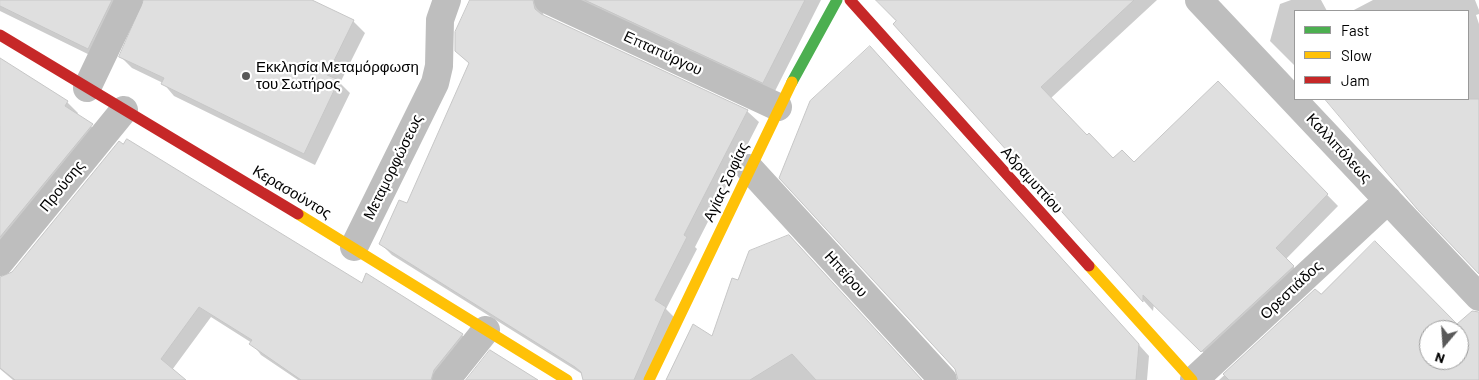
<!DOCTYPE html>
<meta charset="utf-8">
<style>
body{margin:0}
#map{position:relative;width:1479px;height:380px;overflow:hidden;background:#fff;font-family:Barlow,sans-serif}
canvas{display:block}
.legend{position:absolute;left:1294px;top:10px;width:175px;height:90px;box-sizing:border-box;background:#fff;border:1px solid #999;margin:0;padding:6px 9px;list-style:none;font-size:15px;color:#000}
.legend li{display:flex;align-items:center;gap:10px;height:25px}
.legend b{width:25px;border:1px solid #999}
.north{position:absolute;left:1419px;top:320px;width:50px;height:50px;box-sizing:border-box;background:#fff;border:1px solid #999;border-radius:50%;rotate:198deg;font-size:14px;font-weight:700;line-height:20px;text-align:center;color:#000}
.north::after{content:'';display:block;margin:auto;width:18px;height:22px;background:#595959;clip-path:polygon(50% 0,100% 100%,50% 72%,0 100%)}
</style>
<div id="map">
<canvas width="1479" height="380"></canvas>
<ul class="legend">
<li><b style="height:6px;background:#4caf50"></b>Fast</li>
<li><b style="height:6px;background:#ffc107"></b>Slow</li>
<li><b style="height:6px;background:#c62828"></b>Jam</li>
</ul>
<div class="north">N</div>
</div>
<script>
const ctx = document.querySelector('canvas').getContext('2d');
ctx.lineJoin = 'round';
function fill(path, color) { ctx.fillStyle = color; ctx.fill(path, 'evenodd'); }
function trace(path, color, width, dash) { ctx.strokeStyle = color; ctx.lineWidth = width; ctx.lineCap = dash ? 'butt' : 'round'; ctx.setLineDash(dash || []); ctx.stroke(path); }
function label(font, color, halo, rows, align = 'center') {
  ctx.font = font + ' Barlow,sans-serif'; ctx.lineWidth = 4.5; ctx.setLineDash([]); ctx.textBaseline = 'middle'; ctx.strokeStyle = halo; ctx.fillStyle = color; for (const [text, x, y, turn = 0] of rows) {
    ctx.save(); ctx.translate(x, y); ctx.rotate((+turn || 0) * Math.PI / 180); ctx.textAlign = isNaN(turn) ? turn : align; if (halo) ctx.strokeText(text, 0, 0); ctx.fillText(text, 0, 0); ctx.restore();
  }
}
const shadow = new Path2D(`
 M0 0H131L100 60 0 11Z
 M145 0H310L353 21 365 33 340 83 350 93 315 165 174 96 163 83 132 68 121 57Z
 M472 0H548L543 13 544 17 748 112 759 122 695 247 697 249 666 309 676 319 648 380H584L582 374 392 255 381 244 408 204 470 64 456 51Z
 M575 0H821L774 93Z
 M878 0H1157L1051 98 1087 137 1113 160 1134 164 1218 83 1338 206 1286 259 1304 278 1213 362 1154 304 1153 311 1144 301 895 24 898 21Z
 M1291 0H1321L1327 11H1295V66L1270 41 1280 4Z
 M1373 0H1475L1479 10V14L1476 15 1479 24V272L1429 220 1327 99H1468V11H1352Z
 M881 58 1149 356 1147 380H959Z
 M0 60 67 102 78 113 77 115 103 136 0 261Z
 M1375 243 1468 337 1479 357V380H1219L1315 291 1321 296ZM1429 330H1459V360H1429Z
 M0 278 362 284 462 335 473 345 446 380H298L261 355 252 343 211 317 172 370 184 380H13L0 369Z
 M693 326 712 338 921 380H666Z`);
const building = new Path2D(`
 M0 0H112L88 49 0 6Z
 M144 0H312L354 20 327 75 339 80 304 154 161 84 164 78 119 57Z
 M470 0H533L535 9 541 14 748 110 684 235 687 237 655 300 666 307 634 380H583L581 372 575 367 379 244 399 200 407 203 469 63 455 51V32Z
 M585 0H805L763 83Z
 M876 0H1134L1041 87 1087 135 1089 133 1113 158 1122 150 1134 162 1218 81 1328 194 1276 248 1294 266 1201 352 1143 295V302L893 24 896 21Z
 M870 46 1139 344 1136 380H958L955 369 779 178 810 101Z
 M0 58 68 101 65 106 93 124 0 237Z
 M1325 99H1479V274L1418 210Z
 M127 139 362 283 366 273 463 334 434 370 431 380H301L249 344 252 340 199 307 161 359 186 380H15L0 368V277L12 272 119 141 123 144Z
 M789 235 922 380H816L792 354 750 380H666L693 324 712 336 732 278 738 280 749 251Z
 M1375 241 1457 324 1472 311 1479 312V380H1229L1223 374 1315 289 1321 294ZM1429 330H1459V360H1429Z
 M490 350 538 380H466Z`);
const street = new Path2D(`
 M548 0 778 107
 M1199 0 1479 297
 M87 88 129 0
 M749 168 943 380
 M354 247 435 83 439 66 440 20 447 0
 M0 262 124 110
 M446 380 486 330
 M1194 380 1388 200`);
const fast = new Path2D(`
 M792 82 837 0`);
const slow = new Path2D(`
 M298 214 567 380
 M1089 266 1192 380
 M649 380 792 82`);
const jam = new Path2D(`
 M850 0 1089 266
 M0 35 298 214`);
const markers = [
 [246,76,5,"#595959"]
];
const streetNames = [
 ["Επταπύργου",663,53,25],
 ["Καλλιπόλεως",1339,148,47],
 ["Μεταμορφώσεως",393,167,-64],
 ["Αδραμυττίου",1032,180,48],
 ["Αγίας Σοφίας",726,182,-65],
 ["Προύσης",62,186,-51],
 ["Κερασούντος",292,192,31],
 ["Ηπείρου",846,274,48],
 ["Ορεστιάδος",1291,290,-43]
];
const poiNames = [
 ["Εκκλησία Μεταμόρφωση",256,67],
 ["του Σωτήρος",256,84]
];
fill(shadow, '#0003');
fill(building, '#dfdfdf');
trace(building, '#c7c7c7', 1);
trace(street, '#bebebe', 28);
trace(fast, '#4caf50', 11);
trace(slow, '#ffc107', 11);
trace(jam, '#c62828', 11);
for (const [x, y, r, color] of markers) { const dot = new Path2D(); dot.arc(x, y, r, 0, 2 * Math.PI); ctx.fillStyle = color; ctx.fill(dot); trace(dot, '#fff', 2); }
label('15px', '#000', '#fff', streetNames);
label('15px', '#000', '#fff', poiNames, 'left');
</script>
